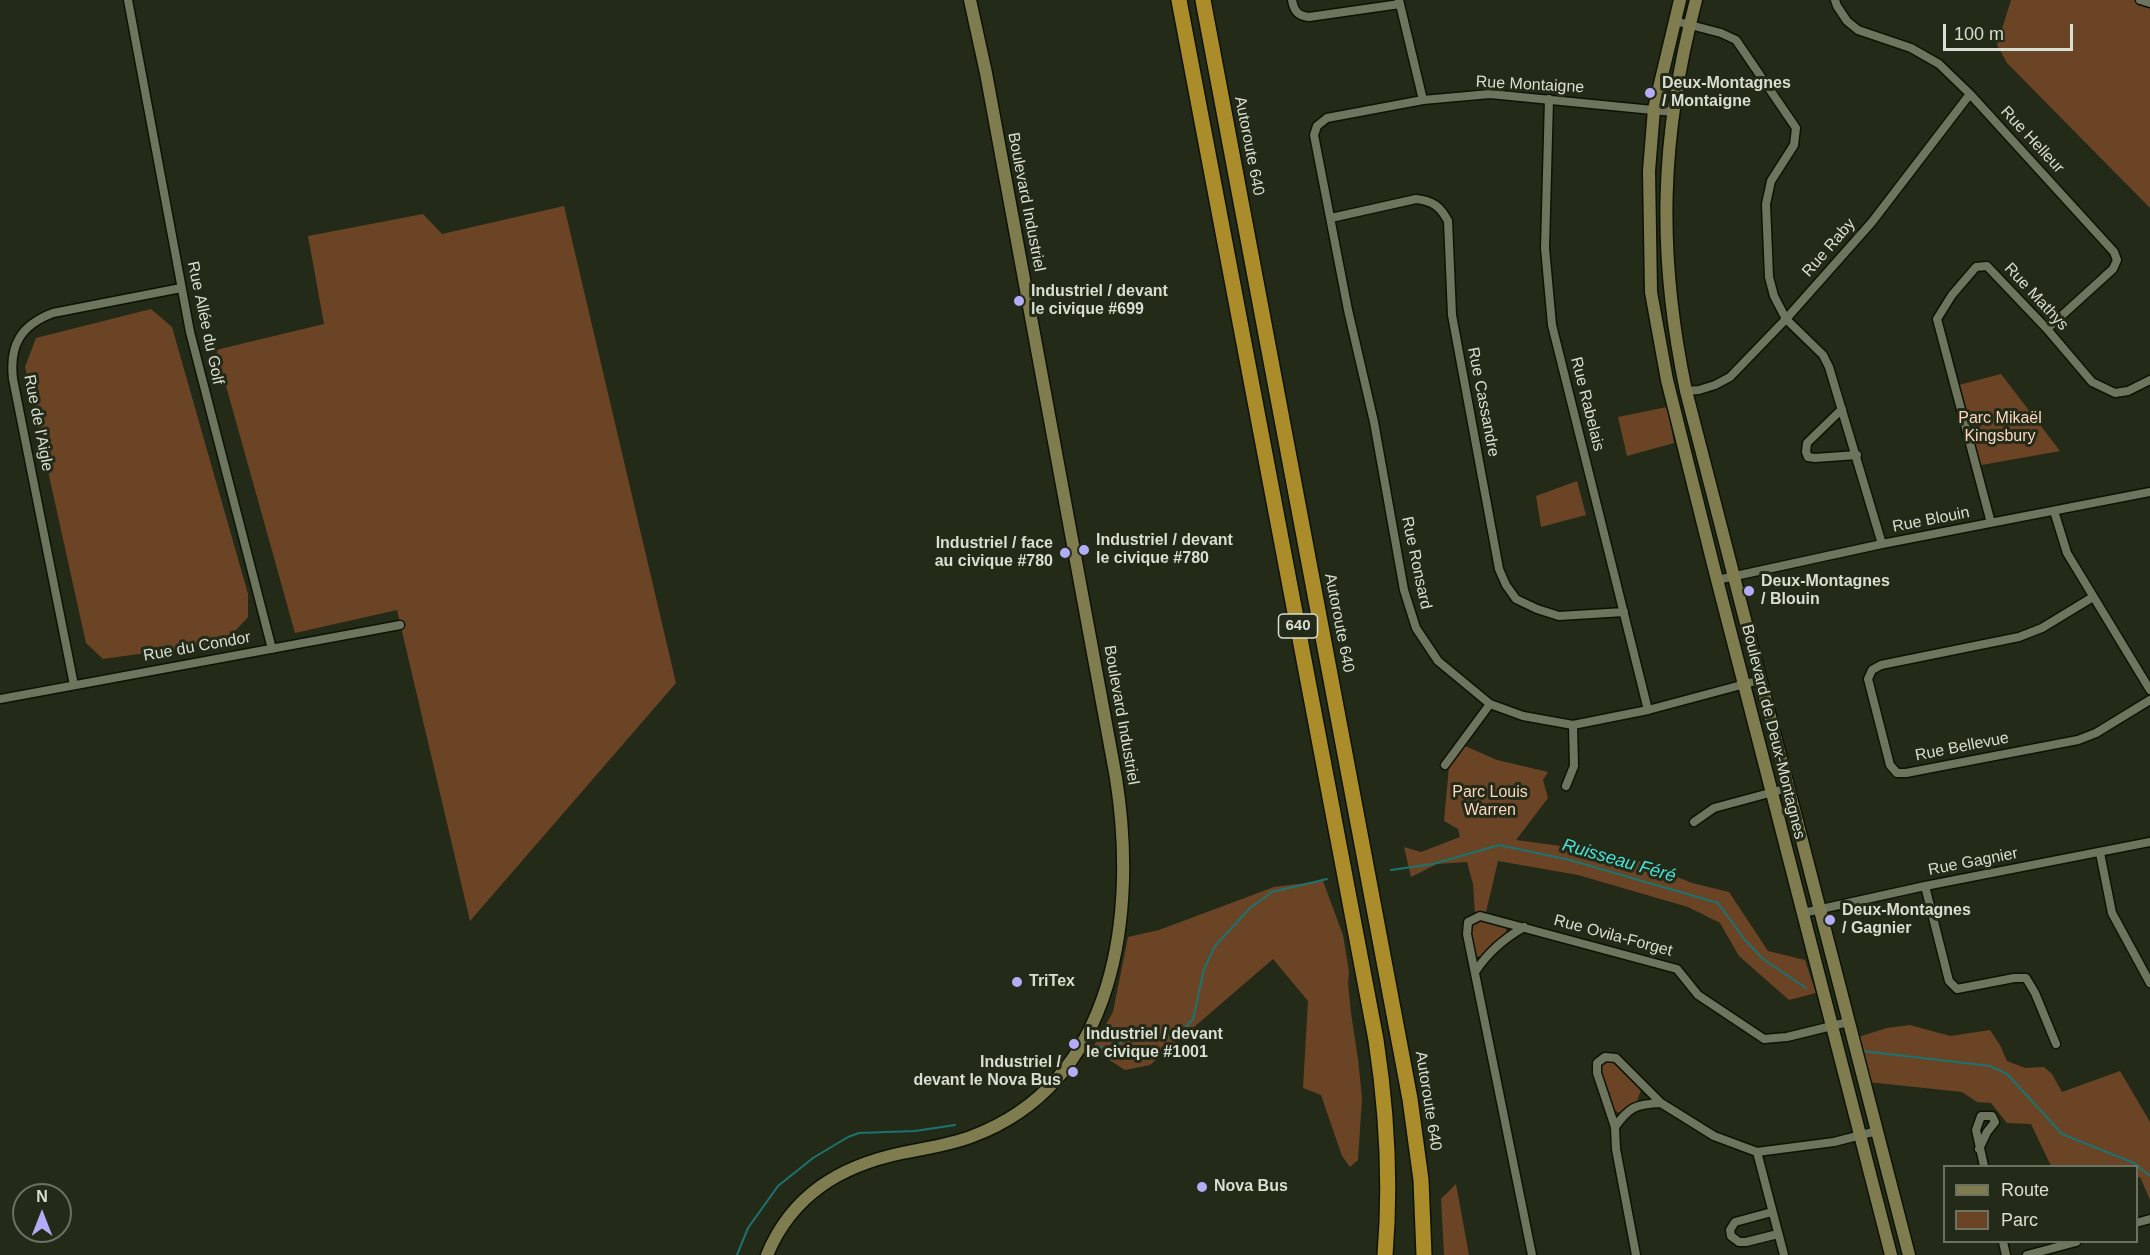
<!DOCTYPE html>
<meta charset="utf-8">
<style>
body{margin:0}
#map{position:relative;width:2150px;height:1255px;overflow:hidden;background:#242a18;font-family:Arial,sans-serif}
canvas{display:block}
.legend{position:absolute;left:1943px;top:1165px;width:195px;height:78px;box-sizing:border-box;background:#242a18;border:2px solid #6c7262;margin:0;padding:8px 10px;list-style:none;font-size:18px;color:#d9ded2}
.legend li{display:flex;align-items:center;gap:12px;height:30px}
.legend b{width:30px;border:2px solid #6c7262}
.north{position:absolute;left:12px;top:1183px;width:60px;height:60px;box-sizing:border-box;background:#242a18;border:2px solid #6c7262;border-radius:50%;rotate:0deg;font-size:16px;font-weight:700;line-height:24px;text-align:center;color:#d9ded2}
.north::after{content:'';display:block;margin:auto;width:21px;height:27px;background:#b5acf8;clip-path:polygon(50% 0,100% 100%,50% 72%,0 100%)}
.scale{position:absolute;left:1943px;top:24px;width:130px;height:27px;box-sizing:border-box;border:3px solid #d9ded2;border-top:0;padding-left:8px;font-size:18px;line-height:21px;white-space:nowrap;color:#d9ded2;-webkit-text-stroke:4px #242a18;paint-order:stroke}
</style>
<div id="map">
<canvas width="2150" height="1255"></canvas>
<ul class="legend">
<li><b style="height:8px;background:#7f7c4f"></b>Route</li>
<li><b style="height:16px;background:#6b4426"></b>Parc</li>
</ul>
<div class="north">N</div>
<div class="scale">100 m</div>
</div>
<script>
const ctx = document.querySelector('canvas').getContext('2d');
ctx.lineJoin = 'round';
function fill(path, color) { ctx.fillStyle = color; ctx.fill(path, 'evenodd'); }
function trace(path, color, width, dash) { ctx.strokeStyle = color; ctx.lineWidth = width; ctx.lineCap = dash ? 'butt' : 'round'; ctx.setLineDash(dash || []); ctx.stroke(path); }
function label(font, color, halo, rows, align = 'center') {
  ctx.font = font + ' Arial,sans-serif'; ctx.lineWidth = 6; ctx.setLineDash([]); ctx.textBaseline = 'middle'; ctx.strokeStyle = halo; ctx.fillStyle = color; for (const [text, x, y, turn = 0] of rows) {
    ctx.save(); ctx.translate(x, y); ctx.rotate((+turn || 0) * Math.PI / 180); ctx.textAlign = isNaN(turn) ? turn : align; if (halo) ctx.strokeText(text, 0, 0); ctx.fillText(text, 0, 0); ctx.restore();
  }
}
const green = new Path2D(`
 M2011 0H2140L2150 3V208L2007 63 1997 45Z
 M564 206 676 683 470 921 397 610 295 633 216 350 324 324 308 236 423 214 442 234Z
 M151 309 172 327 248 594V617L225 642 103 659 86 643 25 367 36 338Z
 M2001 374 2060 451 1976 466 1955 386Z
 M1667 407 1674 443 1627 456 1618 417Z
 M1577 481 1586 515 1541 527 1536 496Z
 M1465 746 1497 760 1548 772 1543 780 1548 798 1516 840 1621 854 1692 883 1729 892 1768 951 1805 960 1816 993 1789 1000 1739 956 1720 923 1688 907 1578 875 1498 861 1486 912 1480 915 1475 914 1473 884 1467 862 1437 864 1411 877 1404 847 1421 852 1460 837 1458 829 1444 821 1449 766Z
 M1323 881 1343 935 1349 972 1348 983 1351 1013 1358 1059 1362 1098 1358 1160 1350 1167 1342 1156 1321 1095 1303 1088 1308 1001 1273 959 1150 1065 1125 1070 1092 1049 1113 1012 1128 937 1159 930 1274 887Z
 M1480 916 1507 925 1505 938 1485 957 1474 956 1468 922Z
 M1910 1025 1950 1036 1990 1030 2000 1045 2007 1061 2025 1068 2044 1067 2052 1074 2062 1092 2120 1071 2150 1122V1200L2140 1177 2137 1178 2136 1166H2051L2031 1124 2007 1123 1991 1103 1977 1102 1962 1092 1868 1082 1858 1037 1887 1028Z
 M1616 1058 1643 1085 1635 1106 1624 1114 1609 1109 1597 1063Z
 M1456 1184 1469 1255H1444L1441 1199Z`);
const stream = new Path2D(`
 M1391 870 1433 864 1499 845 1570 860 1718 903 1745 940 1763 959 1806 988
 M1100 1046 1113 1054 1127 1032 1144 1038 1178 1036 1193 1019 1204 969 1215 946 1250 908 1272 892 1327 879
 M1863 1051 1990 1066 2007 1074 2062 1134 2134 1163 2150 1176
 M737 1255 748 1228 778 1186 813 1158 848 1137 859 1133 915 1131 955 1125`);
const street = new Path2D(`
 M128 0 190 332 272 649
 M1292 0C1294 11 1298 16 1309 17L1400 4
 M1399 0 1423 100
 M1835 0 1837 6 1847 21 1858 30 1911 48 1939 64 1970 94 2114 252 2117 260 2113 269 2047 329
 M2140 0 2150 3
 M1675 21 1721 33 1736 40 1796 128 1794 145 1771 181 1766 204 1769 277 1774 296 1786 319 1823 355 1829 367 1882 544
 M1549 99 1545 248 1552 325 1648 710
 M1673 112 1490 94 1423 100 1327 118 1317 126 1314 135 1348 310 1374 422 1404 590 1416 628 1438 661 1490 704 1523 716 1573 725 1648 710 1760 680
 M1331 218 1416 199C1433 201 1440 206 1448 221L1452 315 1499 569 1506 585 1516 599 1537 609 1559 616 1624 612
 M1686 391 1699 390 1715 385 1730 377 1786 319 1872 222 1970 94
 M1842 409 1807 443 1806 452 1808 457 1815 458 1857 455
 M2054 511 2067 553 2150 690
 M1991 523 1937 319 1952 295 1976 267 1987 266 2047 329 2092 382 2115 393 2128 391 2150 380
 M1717 580 1882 544 2150 492
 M2093 597 2042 628 2019 637 1881 665 1872 670 1868 679 1890 765 1897 773H1906L2078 740 2096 733 2150 700
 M74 685 13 379C9 345 21 325 53 313L181 288
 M0 699 400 625
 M1445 765 1490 704
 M1566 786 1574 766 1573 725
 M1694 822 1714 808 1788 788
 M2100 853 2112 913 2150 983
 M1925 886 1949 981 1957 989 2014 978H2026L2035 993 2056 1044
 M1803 913 1925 886 2150 842
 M1475 972C1488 952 1503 939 1524 927
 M1615 1127C1629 1107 1636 1104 1661 1103
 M1979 1149 1987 1132 1995 1122 1992 1116H1981L1976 1130 1984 1166
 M1757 1152 1784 1255
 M1772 1212 1735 1222 1730 1230 1731 1236 1739 1242H1746L1778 1234
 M2136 1223 2150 1219
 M2003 1242 2006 1255
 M1532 1255 1467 934 1468 922 1480 916 1677 969 1698 995 1764 1039 1787 1037 1848 1022
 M1636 1255 1616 1149 1615 1127 1597 1073V1063L1605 1057 1616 1058 1661 1103 1714 1136 1757 1152 1834 1142 1877 1131
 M2027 1255 2076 1242`);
const secondary = new Path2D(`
 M1680 0 1654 109 1649 171 1651 292 1667 380 1714 568 1891 1255
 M1696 0C1660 137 1657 253 1686 391L1909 1255
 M767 1255C792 1195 840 1166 902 1153 926 1148 950 1145 973 1136 1118 1081 1137 911 1116 778L986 73 970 0`);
const highway = new Path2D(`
 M1179 0 1376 1040C1387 1112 1391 1183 1385 1255
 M1203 0 1410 1099 1421 1180 1424 1255`);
const markers = [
 [1650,93,6,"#b5acf8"],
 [1019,301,6,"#b5acf8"],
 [1084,550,6,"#b5acf8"],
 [1065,553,6,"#b5acf8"],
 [1749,591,6,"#b5acf8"],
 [1830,920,6,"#b5acf8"],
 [1017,982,6,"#b5acf8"],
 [1074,1044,6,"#b5acf8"],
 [1073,1072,6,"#b5acf8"],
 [1202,1187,6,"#b5acf8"]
];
const shields = [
 [1298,626,39]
];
const shieldNames = [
 ["640",1298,626]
];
const poiNames = [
 ["Deux-Montagnes",1662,84],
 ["/ Montaigne",1662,102],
 ["Industriel / devant",1031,292],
 ["le civique #699",1031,310],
 ["Industriel / devant",1096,541],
 ["le civique #780",1096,559],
 ["Industriel / face",1053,544,"right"],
 ["au civique #780",1053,562,"right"],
 ["Deux-Montagnes",1761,582],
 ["/ Blouin",1761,600],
 ["Deux-Montagnes",1842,911],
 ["/ Gagnier",1842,929],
 ["TriTex",1029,982],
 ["Industriel / devant",1086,1035],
 ["le civique #1001",1086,1053],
 ["Industriel /",1061,1063,"right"],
 ["devant le Nova Bus",1061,1081,"right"],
 ["Nova Bus",1214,1187]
];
const streetNames = [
 ["Rue Montaigne",1530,85,3],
 ["Rue Helleur",2032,140,47],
 ["Autoroute 640",1249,146,79],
 ["Boulevard Industriel",1026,202,79],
 ["Rue Raby",1829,248,-49],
 ["Rue Mathys",2036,297,47],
 ["Rue Allée du Golf",205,323,78],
 ["Rue Cassandre",1483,402,79],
 ["Rue Rabelais",1587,404,76],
 ["Rue de l'Aigle",38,423,79],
 ["Rue Blouin",1931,520,-11],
 ["Rue Ronsard",1416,563,78],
 ["Autoroute 640",1339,623,79],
 ["Rue du Condor",197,647,-10],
 ["Boulevard Industriel",1121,715,80],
 ["Boulevard de Deux-Montagnes",1773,732,76],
 ["Rue Bellevue",1962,747,-11],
 ["Rue Gagnier",1973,862,-11],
 ["Rue Ovila-Forget",1613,936,15],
 ["Autoroute 640",1428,1101,81]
];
const parkNames = [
 ["Parc Mikaël",2000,419],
 ["Kingsbury",2000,437],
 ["Parc Louis",1490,793],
 ["Warren",1490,811]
];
const waterNames = [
 ["Ruisseau Féré",1619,861,16]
];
fill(green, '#6b4426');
trace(stream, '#1b7470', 2);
trace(street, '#0d1303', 11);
trace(secondary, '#0d1303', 15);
trace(highway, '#0d1303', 18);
trace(street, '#6d755f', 8);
trace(secondary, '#7f7c4f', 12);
trace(highway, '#aa8c2a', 15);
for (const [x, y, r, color] of markers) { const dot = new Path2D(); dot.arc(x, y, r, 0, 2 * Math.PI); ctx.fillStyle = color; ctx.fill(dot); trace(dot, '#242a18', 2); }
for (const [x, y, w] of shields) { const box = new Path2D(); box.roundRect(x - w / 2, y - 12, w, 24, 4.5); ctx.fillStyle = '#242a18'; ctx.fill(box); trace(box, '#d9ded2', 1.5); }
label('bold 15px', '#d9ded2', null, shieldNames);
label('bold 16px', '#d9ded2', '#242a18', poiNames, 'left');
label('16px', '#d9ded2', '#242a18', streetNames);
label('16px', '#fbd7be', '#242a18', parkNames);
label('italic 18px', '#44e5dc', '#242a18', waterNames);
</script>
